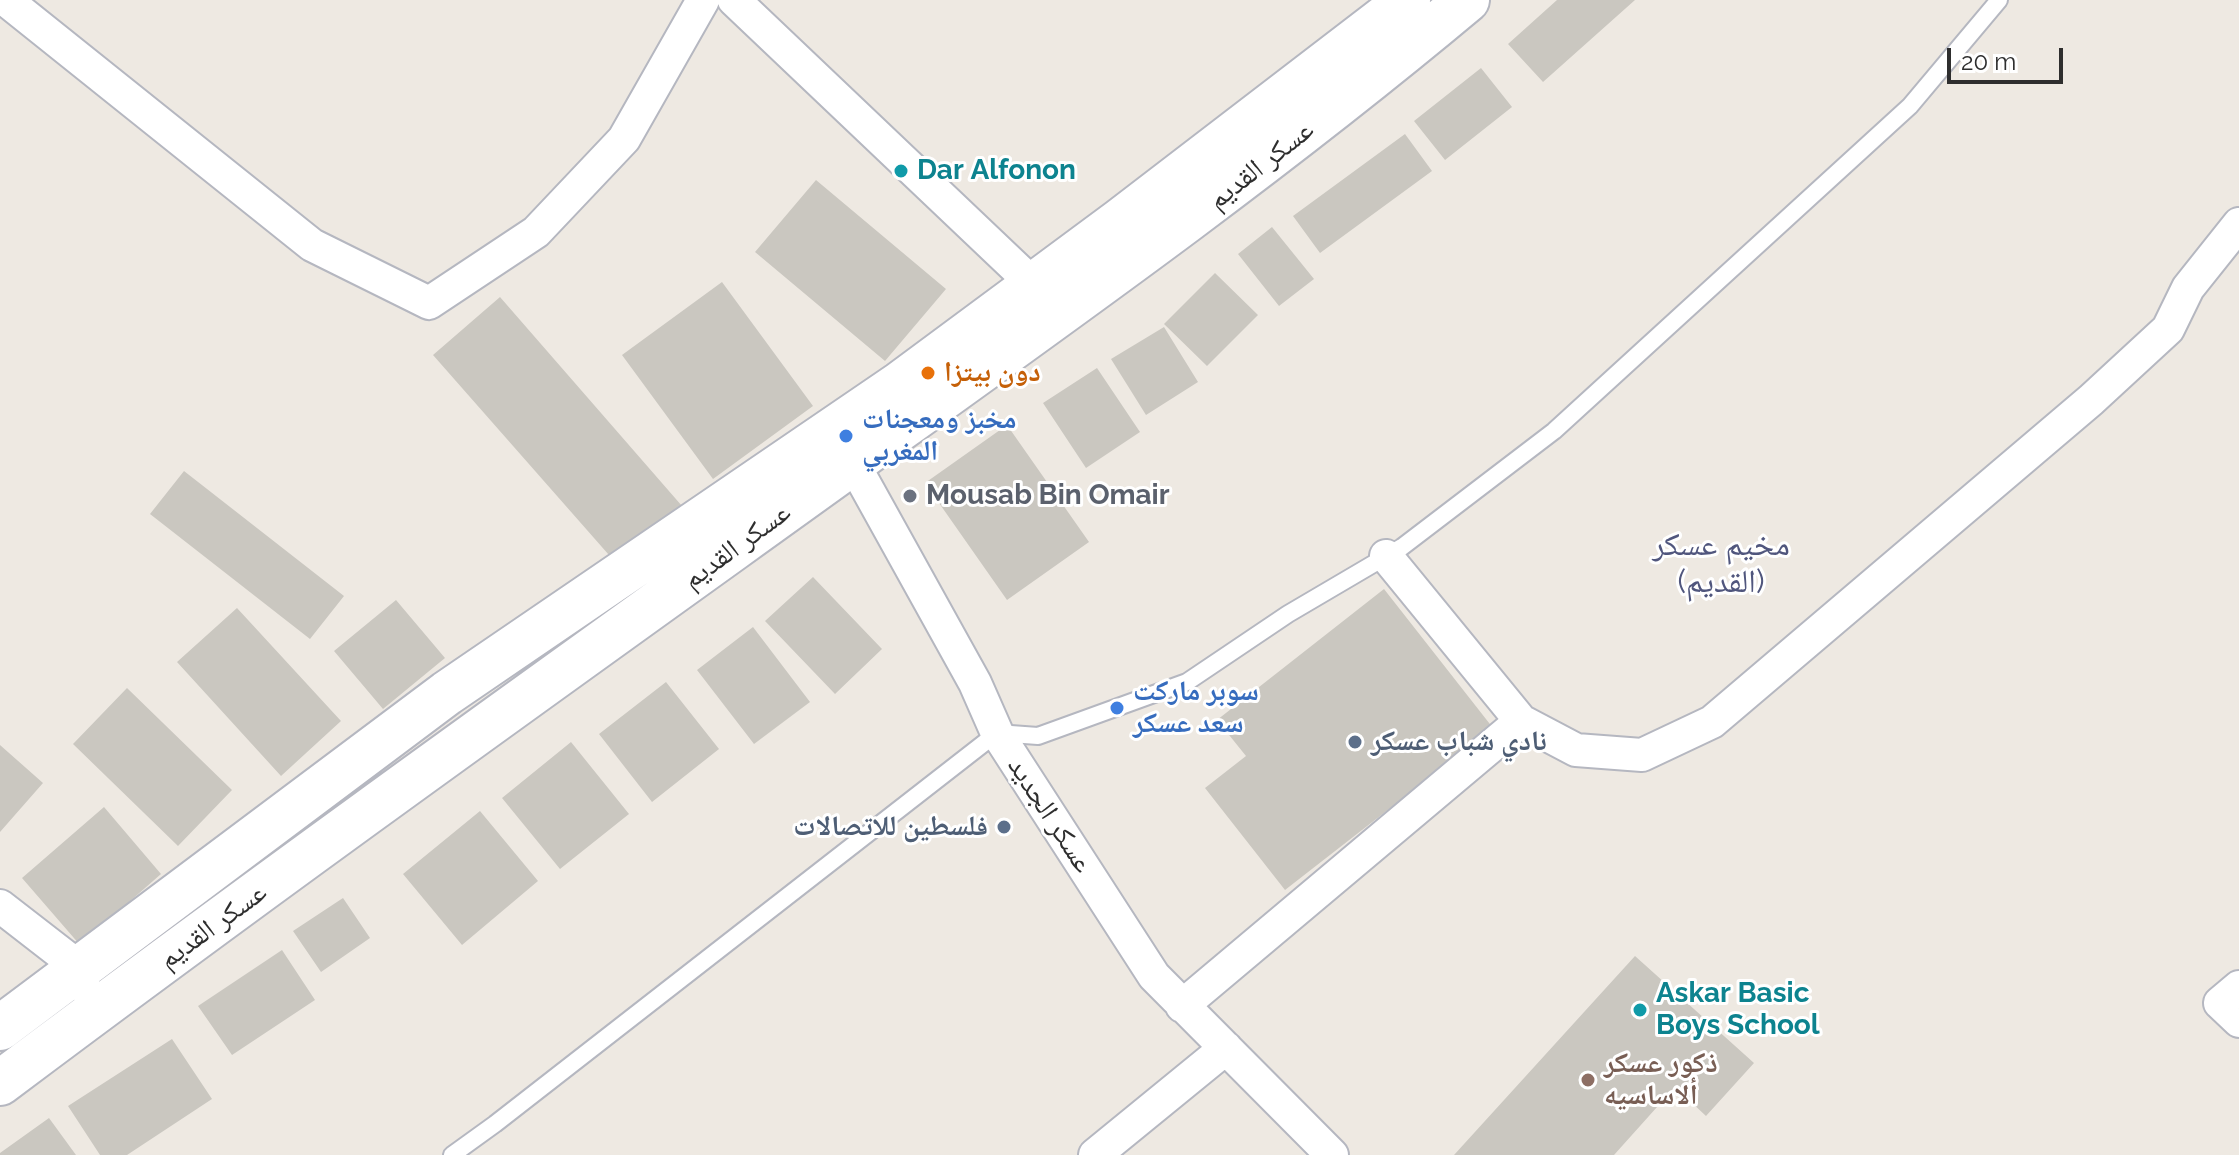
<!DOCTYPE html>
<meta charset="utf-8">
<style>
body{margin:0}
#map{position:relative;width:2239px;height:1155px;overflow:hidden;background:#eee9e2;font-family:Raleway,sans-serif}
canvas{display:block}
.scale{position:absolute;left:1947px;top:48px;width:116px;height:36px;box-sizing:border-box;border:4px solid #2e2e2e;border-top:0;padding-left:10px;font-size:24px;line-height:28px;white-space:nowrap;color:#2e2e2e;-webkit-text-stroke:6px #fff;paint-order:stroke}
</style>
<div id="map">
<canvas width="2239" height="1155"></canvas>
<div class="scale">20 m</div>
</div>
<script>
const ctx = document.querySelector('canvas').getContext('2d');
ctx.lineJoin = 'round';
function fill(path, color) { ctx.fillStyle = color; ctx.fill(path, 'evenodd'); }
function trace(path, color, width, dash) { ctx.strokeStyle = color; ctx.lineWidth = width; ctx.lineCap = dash ? 'butt' : 'round'; ctx.setLineDash(dash || []); ctx.stroke(path); }
function label(font, color, halo, rows, align = 'center') {
  ctx.font = font + ' Raleway,"Noto Naskh Arabic",sans-serif'; ctx.lineWidth = 6; ctx.setLineDash([]); ctx.textBaseline = 'middle'; ctx.strokeStyle = halo; ctx.fillStyle = color; for (const [text, x, y, turn = 0] of rows) {
    ctx.save(); ctx.translate(x, y); ctx.rotate((+turn || 0) * Math.PI / 180); ctx.textAlign = isNaN(turn) ? turn : align; if (halo) ctx.strokeText(text, 0, 0); ctx.fillText(text, 0, 0); ctx.restore();
  }
}
const building = new Path2D(`
 M1557 0H1635L1543 82 1508 44Z
 M1481 68 1512 107 1445 160 1414 121Z
 M1405 134 1432 171 1320 253 1293 216Z
 M816 180 946 289 885 361 755 252Z
 M1272 227 1314 279 1279 306 1238 254Z
 M1215 273 1258 315 1207 366 1164 324Z
 M722 282 813 406 713 479 622 355Z
 M500 297 682 506 616 563 433 355Z
 M1164 327 1198 382 1146 415 1111 359Z
 M1097 368 1140 432 1086 468 1043 403Z
 M1007 425 1089 542 1007 600 925 483Z
 M184 471 344 596 310 639 150 514Z
 M813 577 882 649 835 694 765 621Z
 M1384 589 1493 728 1285 890 1205 788 1246 756 1217 720Z
 M396 600 445 658 383 709 334 651Z
 M237 608 341 721 281 776 177 662Z
 M753 627 810 702 754 744 697 670Z
 M666 682 719 749 652 802 599 734Z
 M127 688 232 790 178 846 73 744Z
 M571 742 629 814 560 869 502 798Z
 M0 745 43 783 0 832Z
 M104 807 161 874 80 945 22 878Z
 M480 811 538 881 462 945 403 874Z
 M343 898 370 938 321 972 293 931Z
 M282 950 315 1000 232 1055 198 1006Z
 M1635 956 1754 1063 1706 1116 1675 1087 1614 1155H1454Z
 M172 1039 212 1099 127 1155H100L68 1106Z
 M49 1118 76 1155H0V1153Z`);
const lane = new Path2D(`
 M452 1155 495 1124 997 733 1038 736 1187 682 1288 614 1402 547 1554 431 1910 106 1999 0`);
const street = new Path2D(`
 M6 0 312 245 429 303 536 232 624 139 703 0
 M734 0 1034 285
 M843 445 975 683 997 733 1154 976 1332 1155
 M1386 556 1521 721 1576 750 1642 755 1712 722 2091 400 2168 329 2188 288 2239 224
 M0 906 80 968 84 987
 M2239 987 2220 1003 2239 1021
 M1182 1006 1521 721
 M1095 1155 1226 1048`);
const secondary = new Path2D(`
 M0 1028 447 693 900 384 1120 221 1408 0
 M0 1083C281 872 567 668 852 463 1061 313 1270 165 1467 0`);
const markers = [
 [901,171,8,"#0f9aa8"],
 [928,373,8,"#e8710a"],
 [846,436,8,"#3f7fe0"],
 [910,496,8,"#6b7280"],
 [1117,708,8,"#3f7fe0"],
 [1355,742,8,"#5c6f8a"],
 [1004,827,8,"#5c6f8a"],
 [1640,1010,8,"#0f9aa8"],
 [1588,1080,8,"#8d6e63"]
];
const streetNames = [
 ["عسكر القديم",1261,165,-38],
 ["عسكر القديم",737,546,-36],
 ["عسكر الجديد",1050,815,57],
 ["عسكر القديم",213,926,-36]
];
const cultureNames = [
 ["Dar Alfonon",917,171],
 ["Askar Basic",1656,994],
 ["Boys School",1656,1026]
];
const foodNames = [
 ["دون بيتزا",944,373]
];
const shopNames = [
 ["مخبز ومعجنات",862,420],
 ["المغربي",862,452],
 ["سوبر ماركت",1133,692],
 ["سعد عسكر",1133,724]
];
const worshipNames = [
 ["Mousab Bin Omair",926,496]
];
const serviceNames = [
 ["نادي شباب عسكر",1371,742],
 ["فلسطين للاتصالات",988,827,"right"]
];
const educationNames = [
 ["ذكور عسكر",1604,1064],
 ["ألاساسيه",1604,1096]
];
const quarterNames = [
 ["مخيم عسكر",1721,545],
 ["(القديم)",1721,582]
];
fill(building, '#cac7c0');
trace(lane, '#b5b7c0', 20);
trace(street, '#b5b7c0', 36);
trace(secondary, '#b5b7c0', 48);
trace(lane, '#fff', 16);
trace(street, '#fff', 32);
trace(secondary, '#fff', 44);
for (const [x, y, r, color] of markers) { const dot = new Path2D(); dot.arc(x, y, r, 0, 2 * Math.PI); ctx.fillStyle = color; ctx.fill(dot); trace(dot, '#fff', 3); }
label('28px', '#2e2e2e', '#fff', streetNames);
label('bold 28px', '#0d838f', '#fff', cultureNames, 'left');
label('bold 28px', '#c56008', '#fff', foodNames, 'left');
label('bold 28px', '#366cbe', '#fff', shopNames, 'left');
label('bold 28px', '#5b616d', '#fff', worshipNames, 'left');
label('bold 28px', '#4e5e75', '#fff', serviceNames, 'left');
label('bold 28px', '#785e54', '#fff', educationNames, 'left');
label('32px', '#50567d', '#fff', quarterNames);
</script>
